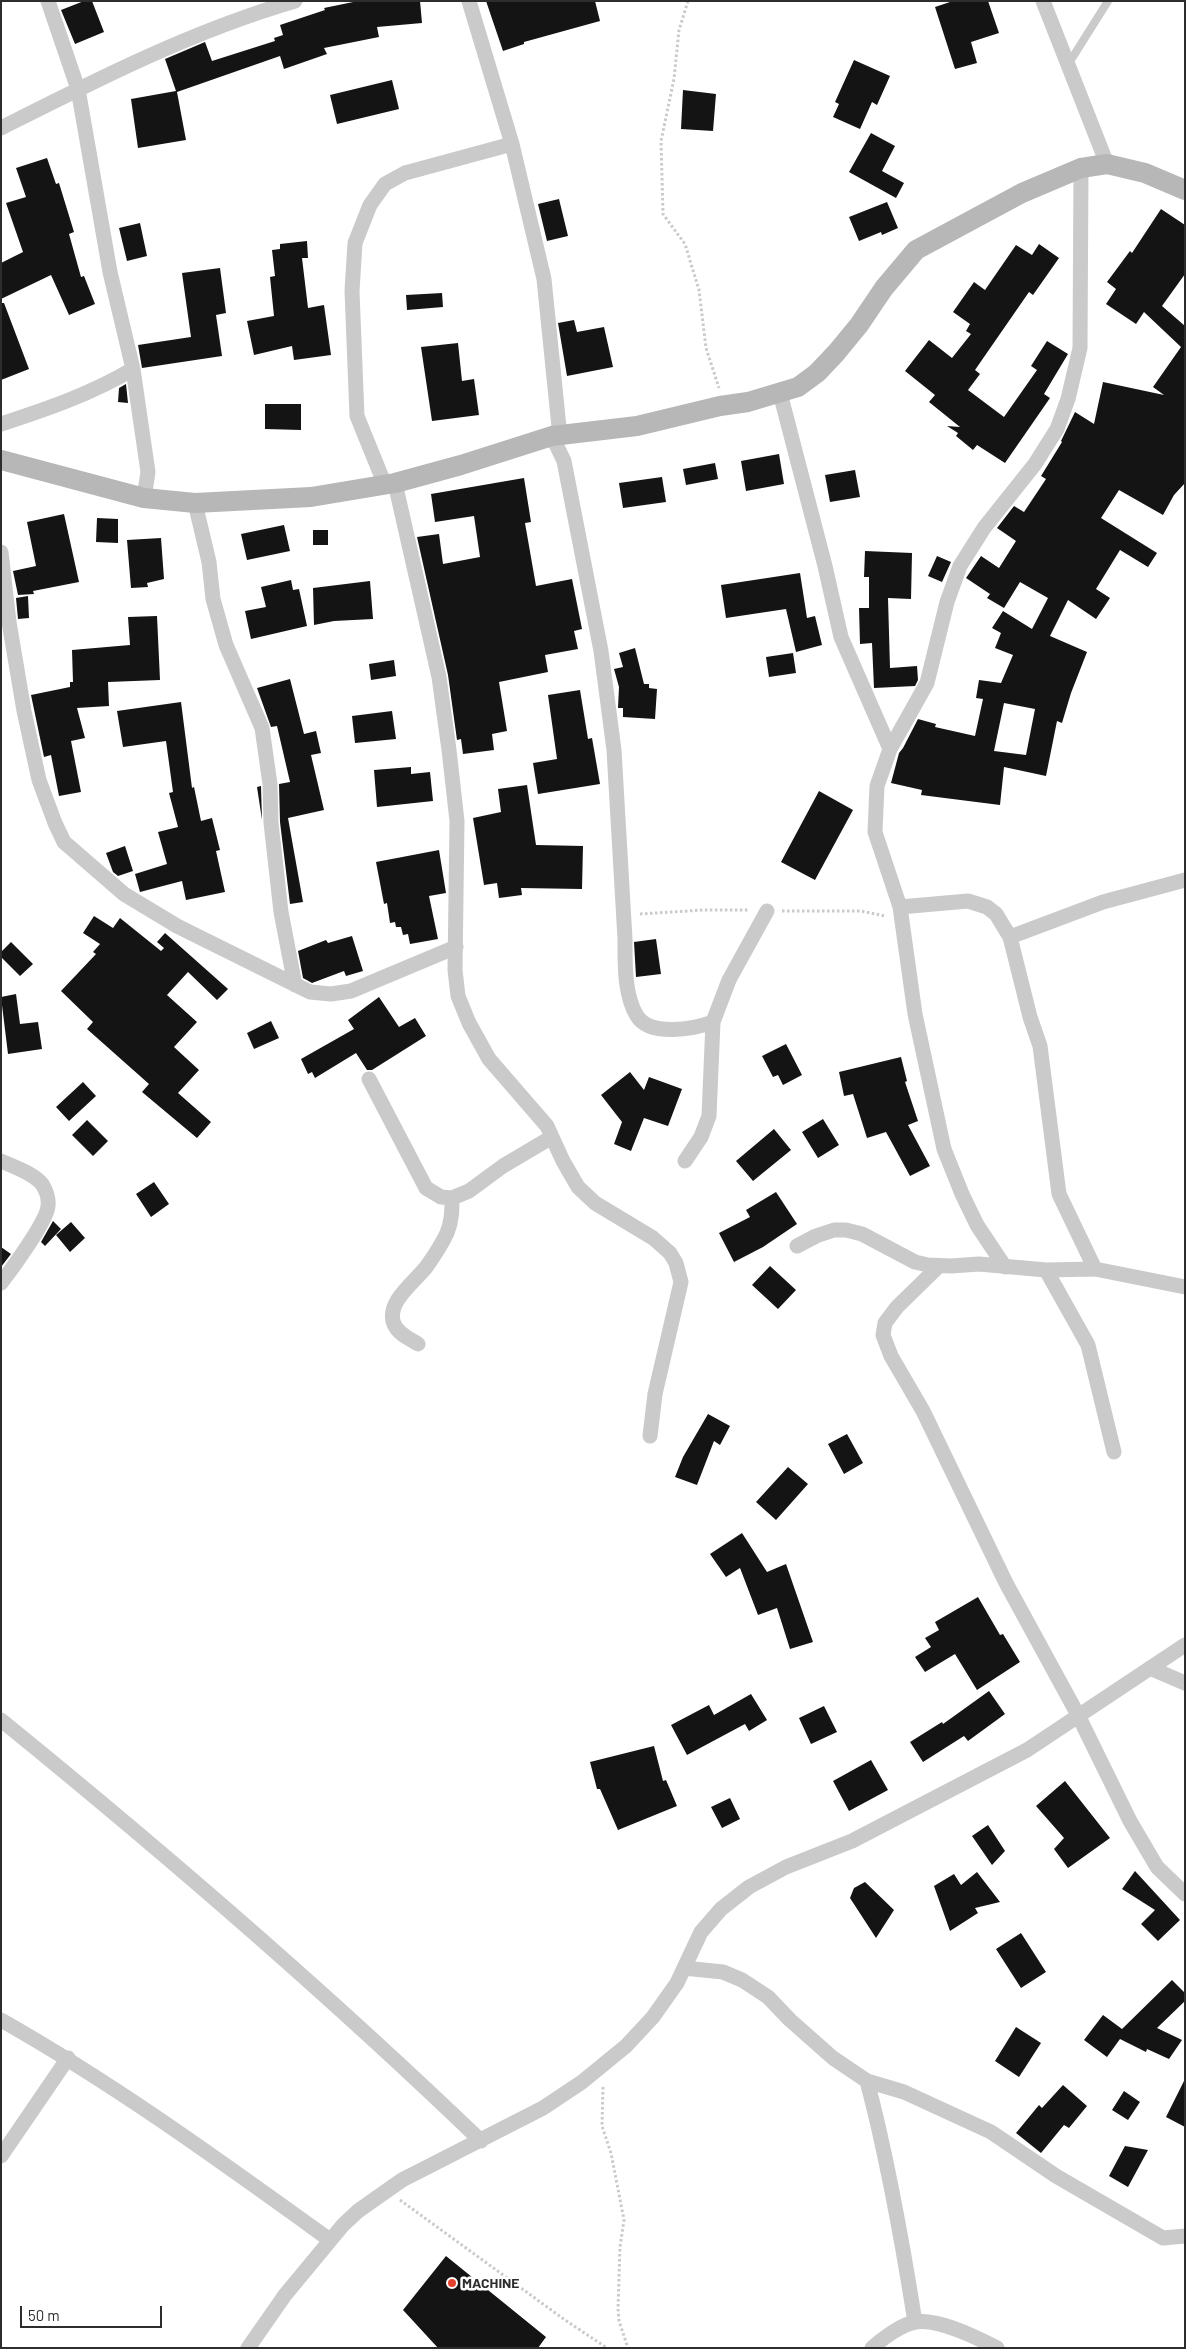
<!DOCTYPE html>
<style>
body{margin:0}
#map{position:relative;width:1186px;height:2349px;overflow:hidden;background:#fff;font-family:Barlow,sans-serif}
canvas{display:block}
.frame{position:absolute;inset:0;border:2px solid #2d2d2d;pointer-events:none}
.scale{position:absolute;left:20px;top:2306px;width:142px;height:22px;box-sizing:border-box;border:2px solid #2d2d2d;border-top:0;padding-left:6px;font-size:15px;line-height:18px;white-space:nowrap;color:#2d2d2d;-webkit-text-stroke:4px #fff;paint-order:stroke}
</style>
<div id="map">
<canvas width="1186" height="2349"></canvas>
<div class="frame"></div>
<div class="scale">50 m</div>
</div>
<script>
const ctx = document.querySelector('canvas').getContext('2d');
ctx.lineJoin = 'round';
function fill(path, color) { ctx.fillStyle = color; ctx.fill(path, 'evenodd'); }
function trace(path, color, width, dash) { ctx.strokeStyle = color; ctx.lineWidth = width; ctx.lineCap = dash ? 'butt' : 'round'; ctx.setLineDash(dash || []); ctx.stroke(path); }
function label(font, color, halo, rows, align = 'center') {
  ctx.font = font + ' Barlow,sans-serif'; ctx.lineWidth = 5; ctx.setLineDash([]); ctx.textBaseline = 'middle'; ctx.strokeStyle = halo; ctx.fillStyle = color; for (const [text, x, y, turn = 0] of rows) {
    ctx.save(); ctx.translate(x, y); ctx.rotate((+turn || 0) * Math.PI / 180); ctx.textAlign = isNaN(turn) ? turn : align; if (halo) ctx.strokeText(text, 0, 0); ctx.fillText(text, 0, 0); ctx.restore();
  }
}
const building = new Path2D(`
 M84 1H92L104 32 75 44 61 10Z
 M358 1H420L422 23 377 27 379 37 324 48 327 54 284 69 280 56 177 92 186 140 138 148 131 99 176 91 165 59 205 42 212 61 275 41 274 38 283 35 280 25 325 10 324 8Z
 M486 1H595L600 21 524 42V44L503 51Z
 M953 1H988L999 33 971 42 977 63 955 69 935 7Z
 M854 60 890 76 877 105 872 102 860 129 833 117 839 104 835 102Z
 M392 80 399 109 337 124 330 95Z
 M683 90 716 94 713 131 681 129Z
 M871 133 895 146 882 171 904 183 896 198 849 172Z
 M47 158 56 184 59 183 74 232 69 234 81 277 84 276 95 304 69 315 51 275 1 299V263L23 252 6 203 26 197 16 168Z
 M559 199 568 236 547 241 538 204Z
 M887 202 898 228 882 235 881 232 859 241 849 217Z
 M1161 209 1185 225V274L1162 306 1185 326V483L1174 495 1163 515 1119 490 1101 518 1157 553 1148 567 1120 550 1096 589 1110 598 1096 619 1068 600 1050 636 1087 652 1071 693 1062 723 1057 721 1046 776 1004 767 1000 805 921 795 922 790 891 783 899 753 903 748 918 719 936 724 935 727 975 736 983 699 976 698 979 680 1001 683 1013 655 995 648 1001 633 992 628 1003 611 1032 629 1048 598 1020 582 1004 608 987 598 990 594 966 578 981 556 999 568 1016 541 997 528 1014 506 1024 512 1046 479 1041 476 1062 442 1061 441 1075 412 1094 424 1103 382 1164 395 1153 387 1181 347 1144 312 1136 324 1106 304 1116 289 1107 282 1130 251 1132 253ZM1004 703 1035 709 1026 755 994 751Z
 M140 223 147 256 127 261 119 228Z
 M307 241 308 258H302L308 308 324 305 331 355 294 360 292 346 254 355 247 321 274 316 270 277 275 276 272 250 280 249V244Z
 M1039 244 1059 258 1033 295 1029 292 975 370 980 374 968 390 1004 417 1037 370 1031 366 1047 341 1068 354 1044 394 1050 398 1005 463 977 445 973 450 956 436 958 433 947 426 960 427 929 402 935 395 905 371 929 340 952 358 971 334 966 331 970 324 953 312 974 282 985 290 1016 245 1032 255Z
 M220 268 226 313 216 315 222 356 142 368 138 345 191 337 182 273Z
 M442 293 443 307 407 310 406 295Z
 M1 303H4L29 369 1 380Z
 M574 320 577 332 604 327 613 367 567 376 558 323Z
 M458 343 462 381 474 379 479 415 432 421 421 347Z
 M126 384 128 403 118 402 119 388Z
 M265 404H301V430L265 429Z
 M779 454 784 484 746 491 741 461Z
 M715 463 718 479 686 485 683 469Z
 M855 470 860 497 830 502 825 475Z
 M662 477 666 502 623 508 619 483Z
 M524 478 531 522 525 523 536 586 572 579 582 629 574 631 578 649 545 655 548 672 499 682 507 731 492 734 494 750 463 754 461 739 457 740 448 675 417 537 439 534 443 564 480 557 474 516 435 522 431 494Z
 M64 514 79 582 33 591 34 594 18 595 13 571 36 566 27 522Z
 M97 518 118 519V543L96 542Z
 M284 525 290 551 247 560 241 534Z
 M313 530H328V545H313Z
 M161 538 164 579 147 583 148 587 131 588 127 540Z
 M865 551 912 553 911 599 888 598 890 668 917 666 918 680 915 686 874 688 872 643 860 644 859 608H869V577H864Z
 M937 556 951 562 942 582 928 576Z
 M800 573 807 618 815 616 822 645 796 652 786 609 726 618 721 585Z
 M291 580 293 590 299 589 307 626 251 639 245 611 266 607 261 587Z
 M370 581 373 619 334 621 314 625 313 588Z
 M28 596 29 618 18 619 16 598Z
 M157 616 160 680 108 682 109 706 77 708 85 738 71 741 81 792 59 796 51 755 44 757 31 695 70 687V682H73L72 650 130 645 128 617Z
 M635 648 644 684H649V688L657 689 655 719 623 717V708H618L619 687 614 669 623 667 619 653Z
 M793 653 796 673 769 677 766 657Z
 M394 660 396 676 371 680 369 664Z
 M290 679 304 734 316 731 321 753 311 755 324 810 288 818 303 902 290 904 280 822 279 784 290 782 277 726 271 727 257 688Z
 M580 690 588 739 592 738 600 784 538 794 533 763 557 759 548 695Z
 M181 702 192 788 194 787 201 821 212 818 220 850 216 851 225 892 186 900 182 881 140 892 135 874 167 864 158 832 178 827 169 793 173 792 166 741 123 747 117 711Z
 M392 711 396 739 355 743 352 716Z
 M411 767V774L430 772 433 801 377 807 374 770Z
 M527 785 536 845 583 846 582 889 521 888 522 895 499 898 497 883 484 885 473 818 501 812 498 789Z
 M261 786 262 820 257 787Z
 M819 791 853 810 815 880 781 862Z
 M125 846 133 871 118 876 113 872 106 853Z
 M439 850 446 893 429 896 438 939 410 944 408 934 403 935 401 927H396L395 922 390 923 387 903 384 904 376 862Z
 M94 916 113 928 120 918 161 951 164 948 157 942 165 933 228 989 217 1000 188 972 167 995 197 1022 174 1047 199 1070 178 1093 211 1122 197 1138 142 1092 149 1084 87 1029 93 1022 61 991 96 954 93 952 100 944 83 933Z
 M352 936 363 971 346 976 344 971 312 983 303 978 298 951 326 940 328 943Z
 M656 939 661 974 636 977 634 942Z
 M11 942 33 964 20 976 1 957V952Z
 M16 994 20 1024 38 1022 42 1049 8 1054 1 997Z
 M379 997 399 1027 415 1018 426 1036 372 1070H367L356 1053 315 1078 312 1072 308 1074 301 1059 354 1029 348 1020Z
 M271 1021 279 1038 254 1049 247 1033Z
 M786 1044 802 1075 783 1085 778 1075 773 1077 762 1056Z
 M901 1057 907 1081 905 1082 918 1121 908 1125 930 1166 910 1176 886 1132 867 1138 853 1094 844 1096 839 1072Z
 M630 1072 644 1090 649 1077 682 1089 668 1126 644 1118 631 1151 614 1144 622 1122 601 1095Z
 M83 1082 96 1096 69 1121 56 1107Z
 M823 1119 839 1145 818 1158 802 1132Z
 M87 1120 108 1141 93 1156 72 1135Z
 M774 1129 791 1150 753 1181 736 1161Z
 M154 1182 169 1204 151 1217 136 1194Z
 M776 1192 797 1224 763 1247 734 1262 719 1233 750 1217 746 1210Z
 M53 1221 61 1229 45 1246 41 1242Z
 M71 1222 85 1238 70 1252 56 1235Z
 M1 1247 11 1254 1 1267Z
 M770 1266 796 1290 778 1309 752 1285Z
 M708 1414 730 1426 720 1445 714 1441 697 1485 675 1477 683 1457Z
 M847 1434 863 1463 844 1474 828 1444Z
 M788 1467 808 1484 776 1520 756 1502Z
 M742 1533 767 1572 786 1564 813 1642 790 1649 777 1608 758 1615 740 1568 726 1577 710 1554Z
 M978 1597 1000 1635 1003 1634 1020 1662 977 1690 955 1654 925 1672 915 1657 931 1647 925 1638 939 1630 935 1622Z
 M989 1691 1005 1714 968 1741 964 1736 923 1762 910 1742 942 1722 943 1724Z
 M751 1694 767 1720 749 1731 745 1724 687 1755 671 1725 709 1705 714 1715Z
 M824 1706 837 1732 811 1744 799 1718Z
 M654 1746 663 1781 666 1780 677 1806 618 1830 600 1789H597L590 1762Z
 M871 1760 888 1790 849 1811 833 1781Z
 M1065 1781 1110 1838 1068 1868 1054 1849 1064 1838 1036 1806Z
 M730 1798 740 1819 722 1828 711 1807Z
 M988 1825 1005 1851 992 1865 972 1836Z
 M1135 1871 1180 1920 1158 1941 1141 1924 1155 1910 1122 1889Z
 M977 1872 1000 1902 975 1908 978 1913 950 1931 934 1886 954 1874 961 1885Z
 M865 1882 894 1910 876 1938 850 1898 854 1888Z
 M1021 1933 1046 1972 1021 1988 996 1949Z
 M1172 1980 1185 1993V2001L1157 2028 1182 2040 1169 2059 1147 2049 1146 2052 1120 2039 1107 2057 1084 2040 1103 2015 1122 2029Z
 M1016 2027 1041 2043 1019 2077 995 2061Z
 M1185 2079V2127L1166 2117Z
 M1063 2085 1087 2106 1069 2128 1064 2125 1041 2153 1016 2133 1039 2105 1042 2108Z
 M1124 2091 1140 2102 1128 2120 1112 2110Z
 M1125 2146 1148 2150 1128 2187 1109 2176Z
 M446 2256 546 2337 538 2348H438L403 2310Z`);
const path = new Path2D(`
 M688 1 679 30 674 79 661 141 663 214 685 244 699 290 706 348 719 388
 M782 911H861L885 916
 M640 914 703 910H748
 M603 2087 602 2126 611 2153 624 2220 620 2247 618 2309 619 2321 628 2348
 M400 2200 565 2320 607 2348`);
const lane = new Path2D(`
 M1069 63 1108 1`);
const street = new Path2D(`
 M48 1 78 89 110 272 133 369 148 472 144 498
 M469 1 512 144 544 279 560 437
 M1043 1 1107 164
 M1 128C96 80 192 31 295 1
 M780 393 825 566 841 637 890 749
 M1 424C47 409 91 394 133 369
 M552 436 564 461 601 651 614 750 625 939C625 963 624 995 637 1016 650 1037 694 1029 713 1022
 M395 483 439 677 449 750 457 821 455 970 458 996 469 1023 489 1059 547 1126 563 1161 578 1187 595 1203 653 1238 670 1253 676 1263 681 1282 655 1394 650 1436
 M385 485 357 416 352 291 355 243 370 205 385 184 405 173 512 144
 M195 503 209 562 213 599 226 645 262 728 270 784 271 823 281 912 295 985
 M1 552 9 622 24 711 39 780 55 823 64 842 124 894 177 926 310 992 331 994 351 991 456 947
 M900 907 968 901 987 907 996 914 1010 937 1030 1017 1040 1046 1059 1194 1095 1269
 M1010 937 1103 902 1185 880
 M369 1079 426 1188 441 1197 452 1198 469 1191 503 1166 552 1137
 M1 1161C14 1167 33 1173 42 1184 46 1190 49 1199 48 1206 47 1221 12 1269 1 1283
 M685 1161 701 1137 709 1116 713 1022 729 980 767 911
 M797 1246 816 1236 834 1230H846L862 1234 915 1262 928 1265 951 1266 979 1264 1046 1270 1095 1269 1185 1287
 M939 1266 897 1307 885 1323 883 1335 891 1356 923 1411 1006 1583 1078 1715 1130 1821 1157 1867 1185 1894
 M1005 1267 977 1225 962 1194 944 1149 915 1014 900 907 875 832 877 786 890 749 927 683 947 602 960 566 984 528 1035 464 1057 429 1068 399 1080 348 1081 168
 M1046 1270 1088 1345 1114 1452
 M418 1344C410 1339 398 1334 394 1324 385 1302 416 1281 427 1266 434 1256 442 1244 447 1233 452 1221 452 1210 452 1198
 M1150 1668 1185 1683
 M1 1720C166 1854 327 1993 481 2141
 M684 1968 723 1972 742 1980 768 1997 790 2020 833 2058 867 2081 904 2092 991 2132 1056 2176 1163 2238 1185 2236
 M1 2020C116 2085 223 2163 330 2240
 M867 2081C888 2160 902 2240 915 2322
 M1 2156 68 2058
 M248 2348 285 2295 343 2225 358 2211 402 2180 543 2108 582 2082 626 2046 653 2017 677 1983 701 1932 721 1909 749 1887 786 1867 852 1841 1027 1750 1185 1645
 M872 2348C883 2338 902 2324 916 2322 937 2318 978 2338 997 2348`);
const secondary = new Path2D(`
 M1 460 144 498 195 503 311 497 395 483 461 465 552 436 637 426 720 406 748 402 798 387 817 373 836 353 859 325 884 288 916 250 1022 193 1081 168 1107 164 1145 173 1185 190`);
const markers = [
 [452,2283,5,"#e4442f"]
];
const poiNames = [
 ["MACHINE",462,2283]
];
fill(building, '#141414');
trace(path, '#cacaca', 3, [2.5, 2.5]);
trace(lane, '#cacaca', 8);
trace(street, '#cacaca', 15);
trace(secondary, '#b7b7b7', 20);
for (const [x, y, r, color] of markers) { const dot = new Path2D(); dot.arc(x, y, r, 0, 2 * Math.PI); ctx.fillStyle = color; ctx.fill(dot); trace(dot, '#fff', 2); }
label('bold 14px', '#2d2d2d', '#fff', poiNames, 'left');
</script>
